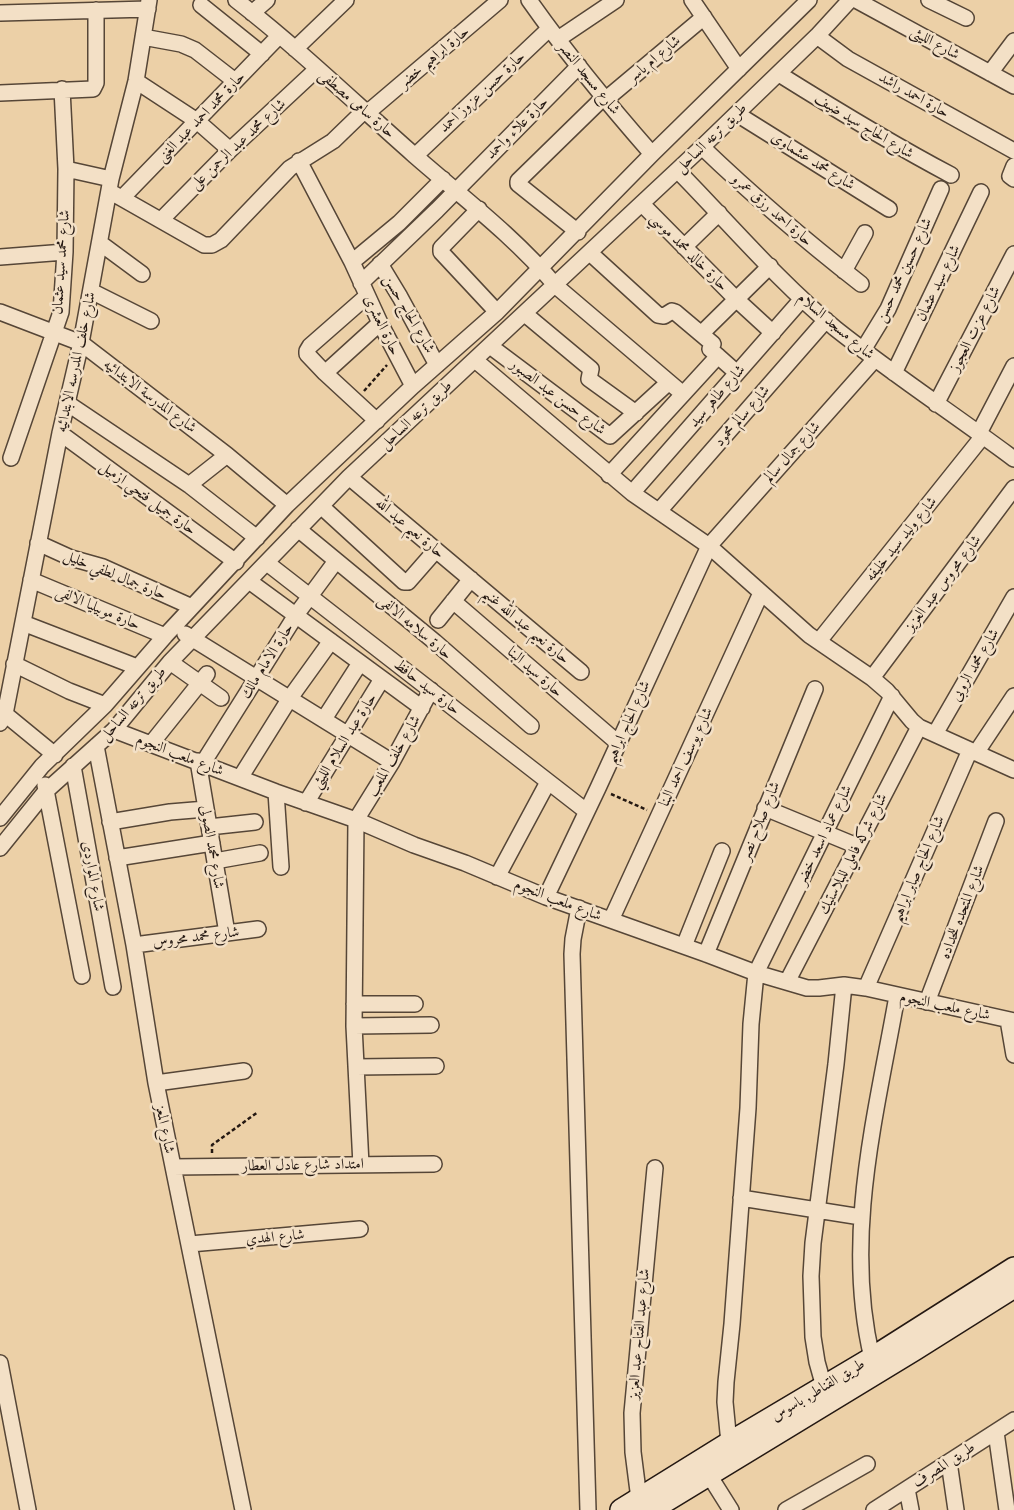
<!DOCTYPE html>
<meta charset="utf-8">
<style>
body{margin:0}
canvas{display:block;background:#ecd0a7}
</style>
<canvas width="1014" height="1510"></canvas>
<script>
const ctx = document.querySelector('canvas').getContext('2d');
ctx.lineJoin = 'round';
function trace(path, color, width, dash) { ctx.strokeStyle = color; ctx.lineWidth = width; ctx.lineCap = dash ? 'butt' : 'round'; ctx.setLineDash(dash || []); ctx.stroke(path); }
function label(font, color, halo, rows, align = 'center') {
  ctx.font = font + ' "Libre Caslon Text",Amiri,serif'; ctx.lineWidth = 5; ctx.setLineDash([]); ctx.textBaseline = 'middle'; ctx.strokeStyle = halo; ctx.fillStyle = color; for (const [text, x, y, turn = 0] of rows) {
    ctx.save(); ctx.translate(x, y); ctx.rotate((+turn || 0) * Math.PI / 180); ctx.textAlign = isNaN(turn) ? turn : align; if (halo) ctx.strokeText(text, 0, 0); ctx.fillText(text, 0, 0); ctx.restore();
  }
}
const path = new Path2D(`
 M364 391 387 365
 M611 794 647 810
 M212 1153V1145L258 1112`);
const street = new Path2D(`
 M236 0C298 48 355 103 414 155 462 197 514 236 556 286L683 394
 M529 0C567 54 609 105 652 154
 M692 0 739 69
 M856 0 1014 86
 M929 0 966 18
 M201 5 262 54
 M0 13 148 9
 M252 13 267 0
 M817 36 848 59 1014 151
 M143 37 181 44 195 50 235 81
 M558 39 616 0
 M295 49 346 0
 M990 73 1014 41
 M779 74C835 109 892 144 951 175
 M136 81 197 121 230 150
 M0 93 93 89 96 83V10
 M605 100 704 17
 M367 113 500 0
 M737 114 889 209
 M702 147C753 196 806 241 861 284
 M415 156 549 29
 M299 161 352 262 380 323 413 386
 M1014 166 1010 176 1014 179
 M66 169 111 179
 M678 171C729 223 780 283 836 329 894 375 955 415 1014 459
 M109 191 204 245H212L221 240 290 168 333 141 364 111
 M122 198 279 36
 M642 204 736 299 773 333
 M479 209 441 248V252L497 312
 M161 220 230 150 317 69
 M578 232 518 184V181L603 98
 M100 243 142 274
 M684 247 719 213
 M590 253 658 315 664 316 672 311 675 312 713 344 710 349 737 373
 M0 257 65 252
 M352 262 399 223 443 179
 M380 264 400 297 437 365
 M844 271 865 233
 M361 283 437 210 579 66
 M91 291 151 321
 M367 296 310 346 307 351V354L325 373 377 421
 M0 312 81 343 227 455 287 505
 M525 314 591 369 589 379 636 413
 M701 334 770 266
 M490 346 610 436 669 382
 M863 350 888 309 941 189
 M475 360 632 493 709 546 809 635 872 678 887 691 912 721 919 727 1014 770
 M325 373 380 323
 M894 373 981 192
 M67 403 189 485 257 538
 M936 404 1014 254
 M60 433 236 562
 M979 433 1014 366
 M11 458 61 312 65 252 66 169 62 89
 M609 475 718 356
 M349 477 581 672
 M189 485 227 455
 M632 493 802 299
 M322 507 404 582H408L436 550
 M659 511 826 320
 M298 529 435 642 531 726
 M38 543 71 558 103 567 192 607
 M267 563 586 811
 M31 580 165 636
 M249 581 422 708
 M453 601 618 743
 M438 620 471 579
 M23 623 137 667
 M185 634 392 762
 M819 641 983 436
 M170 662 221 698
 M14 664 69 691 105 705
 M872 678 1014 488
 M5 714 55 755
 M324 719 360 663
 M0 723 5 714 60 433 81 343 111 179 136 81 149 0
 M114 730 276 792 356 820 414 845 465 863 546 897 706 954 756 973 807 988H819L844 985 866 988 1014 1021
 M935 734 1014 597
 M151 744 207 674
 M96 746 134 945 156 1083 243 1510
 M976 753 1014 696
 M198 761 227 933
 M203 763 296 615 336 561
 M73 766 113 987
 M240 778 290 698 331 641
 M45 785 82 976
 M276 792 281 867
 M306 803 382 679
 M765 808 857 846
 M0 818 42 766 105 705 165 636 287 505 413 386 497 312 652 154 809 0
 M110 822 170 812 206 809
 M209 827 255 822
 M0 848 46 791 114 730 170 662 349 477 702 147 817 36 850 0
 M117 858 212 843
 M215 861 260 853
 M497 877 548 782
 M546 897 598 788 709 546 875 359
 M579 908 573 939 572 954 588 1510
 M611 920 761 593
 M134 945 258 929
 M684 946 722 851
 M706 954 815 689
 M787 982 919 727
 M866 988 970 750
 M927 1002 996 821
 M354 1004H415
 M1008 1020 1014 1055
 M354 1026 431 1025
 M356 1067 436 1066
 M156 1083 244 1071
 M361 1165 354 1026 356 820 392 762 431 690
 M173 1167 434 1164
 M741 1198 861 1217
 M190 1244 360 1229
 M872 1358C843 1237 876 1115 897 996
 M0 1363 28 1510
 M824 1387 817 1362 813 1337 811 1276 813 1243 836 1064 844 985
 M996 1432 1007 1510
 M729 1443 725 1402 726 1382 732 1324 748 1108 751 1024 756 973 892 696
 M949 1462 956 1510
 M709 1475 731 1510
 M907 1489 911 1510
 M639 1499 633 1452 632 1413 655 1168
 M786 1510 867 1464
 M874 1510 1014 1420`);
const secondary = new Path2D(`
 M621 1510 729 1443 872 1358 1014 1268
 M651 1510 914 1350 1014 1287`);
const streetNames = [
 ["شارع الليثى",935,43,28],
 ["حارة ابراهيم خضر",434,57,-40],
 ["شارع ام ياسر",654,59,-40],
 ["شارع مسجد النصر",589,78,51],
 ["حارة حسن عزوز احمد",482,92,-43],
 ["حارة احمد راشد",914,95,29],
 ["حارة سامى مصطفى",357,104,41],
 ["حارة محمد احمد عبد الغنى",201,117,-46],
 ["شارع الحاج سيد ضيف",864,126,31],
 ["حارة علاء واحمد",517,128,-45],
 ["طريق ترعه الساحل",711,138,-44],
 ["شارع محمد عبد الرحمن على",238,144,-43],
 ["شارع محمد عشماوى",813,161,32],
 ["حارة احمد رزق عمرو",772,210,41],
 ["حارة خالد محمد موسي",689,252,45],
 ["شارع محمد سيد عثمان",61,262,-86],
 ["شارع حسين محمد حسن",904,270,-65],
 ["شارع سيد عثمان",938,283,-64],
 ["شارع الحاج حسن",409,314,60],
 ["حارة العشرى",382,325,64],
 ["شارع مسجد السلام",836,326,40],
 ["شارع عزت العجوز",975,329,-63],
 ["شارع خلف المدرسه الابتدائيه",76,362,-78],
 ["شارع المدرسة الابتدائيه",150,396,37],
 ["شارع طاهر سيد",717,396,-49],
 ["شارع حسن عبد الصبور",558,397,37],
 ["طريق ترعه الساحل",416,415,-43],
 ["شارع سالم محمود",742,416,-49],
 ["شارع جمال سالم",792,452,-48],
 ["حارة جميل فتحي ازميل",148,498,36],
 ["حارة نعيم عبد الله",410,528,40],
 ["شارع وليد سيد خليفه",901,539,-51],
 ["حارة جمال لطفي خليل",115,575,22],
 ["شارع محروس عبد العزيز",943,583,-53],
 ["حارة موبيليا الالفى",98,608,23],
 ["حارة نعيم عبد الله غنيم",526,626,40],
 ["حارة سلامه الالفى",415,627,40],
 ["حارة الامام مالك",267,661,-58],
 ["شارع محمد الروبى",975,665,-60],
 ["حارة سيد البنا",535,672,41],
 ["حارة سيد حافظ",427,687,38],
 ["طريق ترعه الساحل",133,704,-49],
 ["شارع الحاج ابراهيم",628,722,-66],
 ["حارة عبد السلام الليثي",344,741,-58],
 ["شارع ملعب النجوم",180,755,21],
 ["شارع خلف الملعب",394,756,-60],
 ["شارع يوسف احمد البنا",686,757,-65],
 ["شارع صلاح نصر",760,821,-68],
 ["شارع عماد اسعد خضر",824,835,-64],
 ["شارع محمد الصولى",212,847,80],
 ["شارع شركه فاملي للبلاستيك",853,854,-63],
 ["شارع الحاج صابر ابراهيم",918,869,-67],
 ["شارع المواردى",93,876,80],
 ["شارع ملعب النجوم",558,900,21],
 ["شارع المتحده للحداده",962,912,-69],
 ["شارع محمد محروس",196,937,-7],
 ["شارع ملعب النجوم",945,1006,12],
 ["شارع المعز",165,1129,79],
 ["امتداد شارع عادل العطار",303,1165,-1],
 ["شارع الهدي",275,1237,-5],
 ["شارع عبد الفتاح عبد العزيز",639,1334,-85],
 ["طريق القناطر, باسوس",818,1390,-31],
 ["طريق المصرف",944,1465,-33]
];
trace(street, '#564637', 18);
trace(secondary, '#241812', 24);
trace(path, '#241812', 2.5, [4, 2.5]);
trace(street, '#f3e0c6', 15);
trace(secondary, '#f3e0c6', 21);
label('15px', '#241812', '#f3e0c6', streetNames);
</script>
